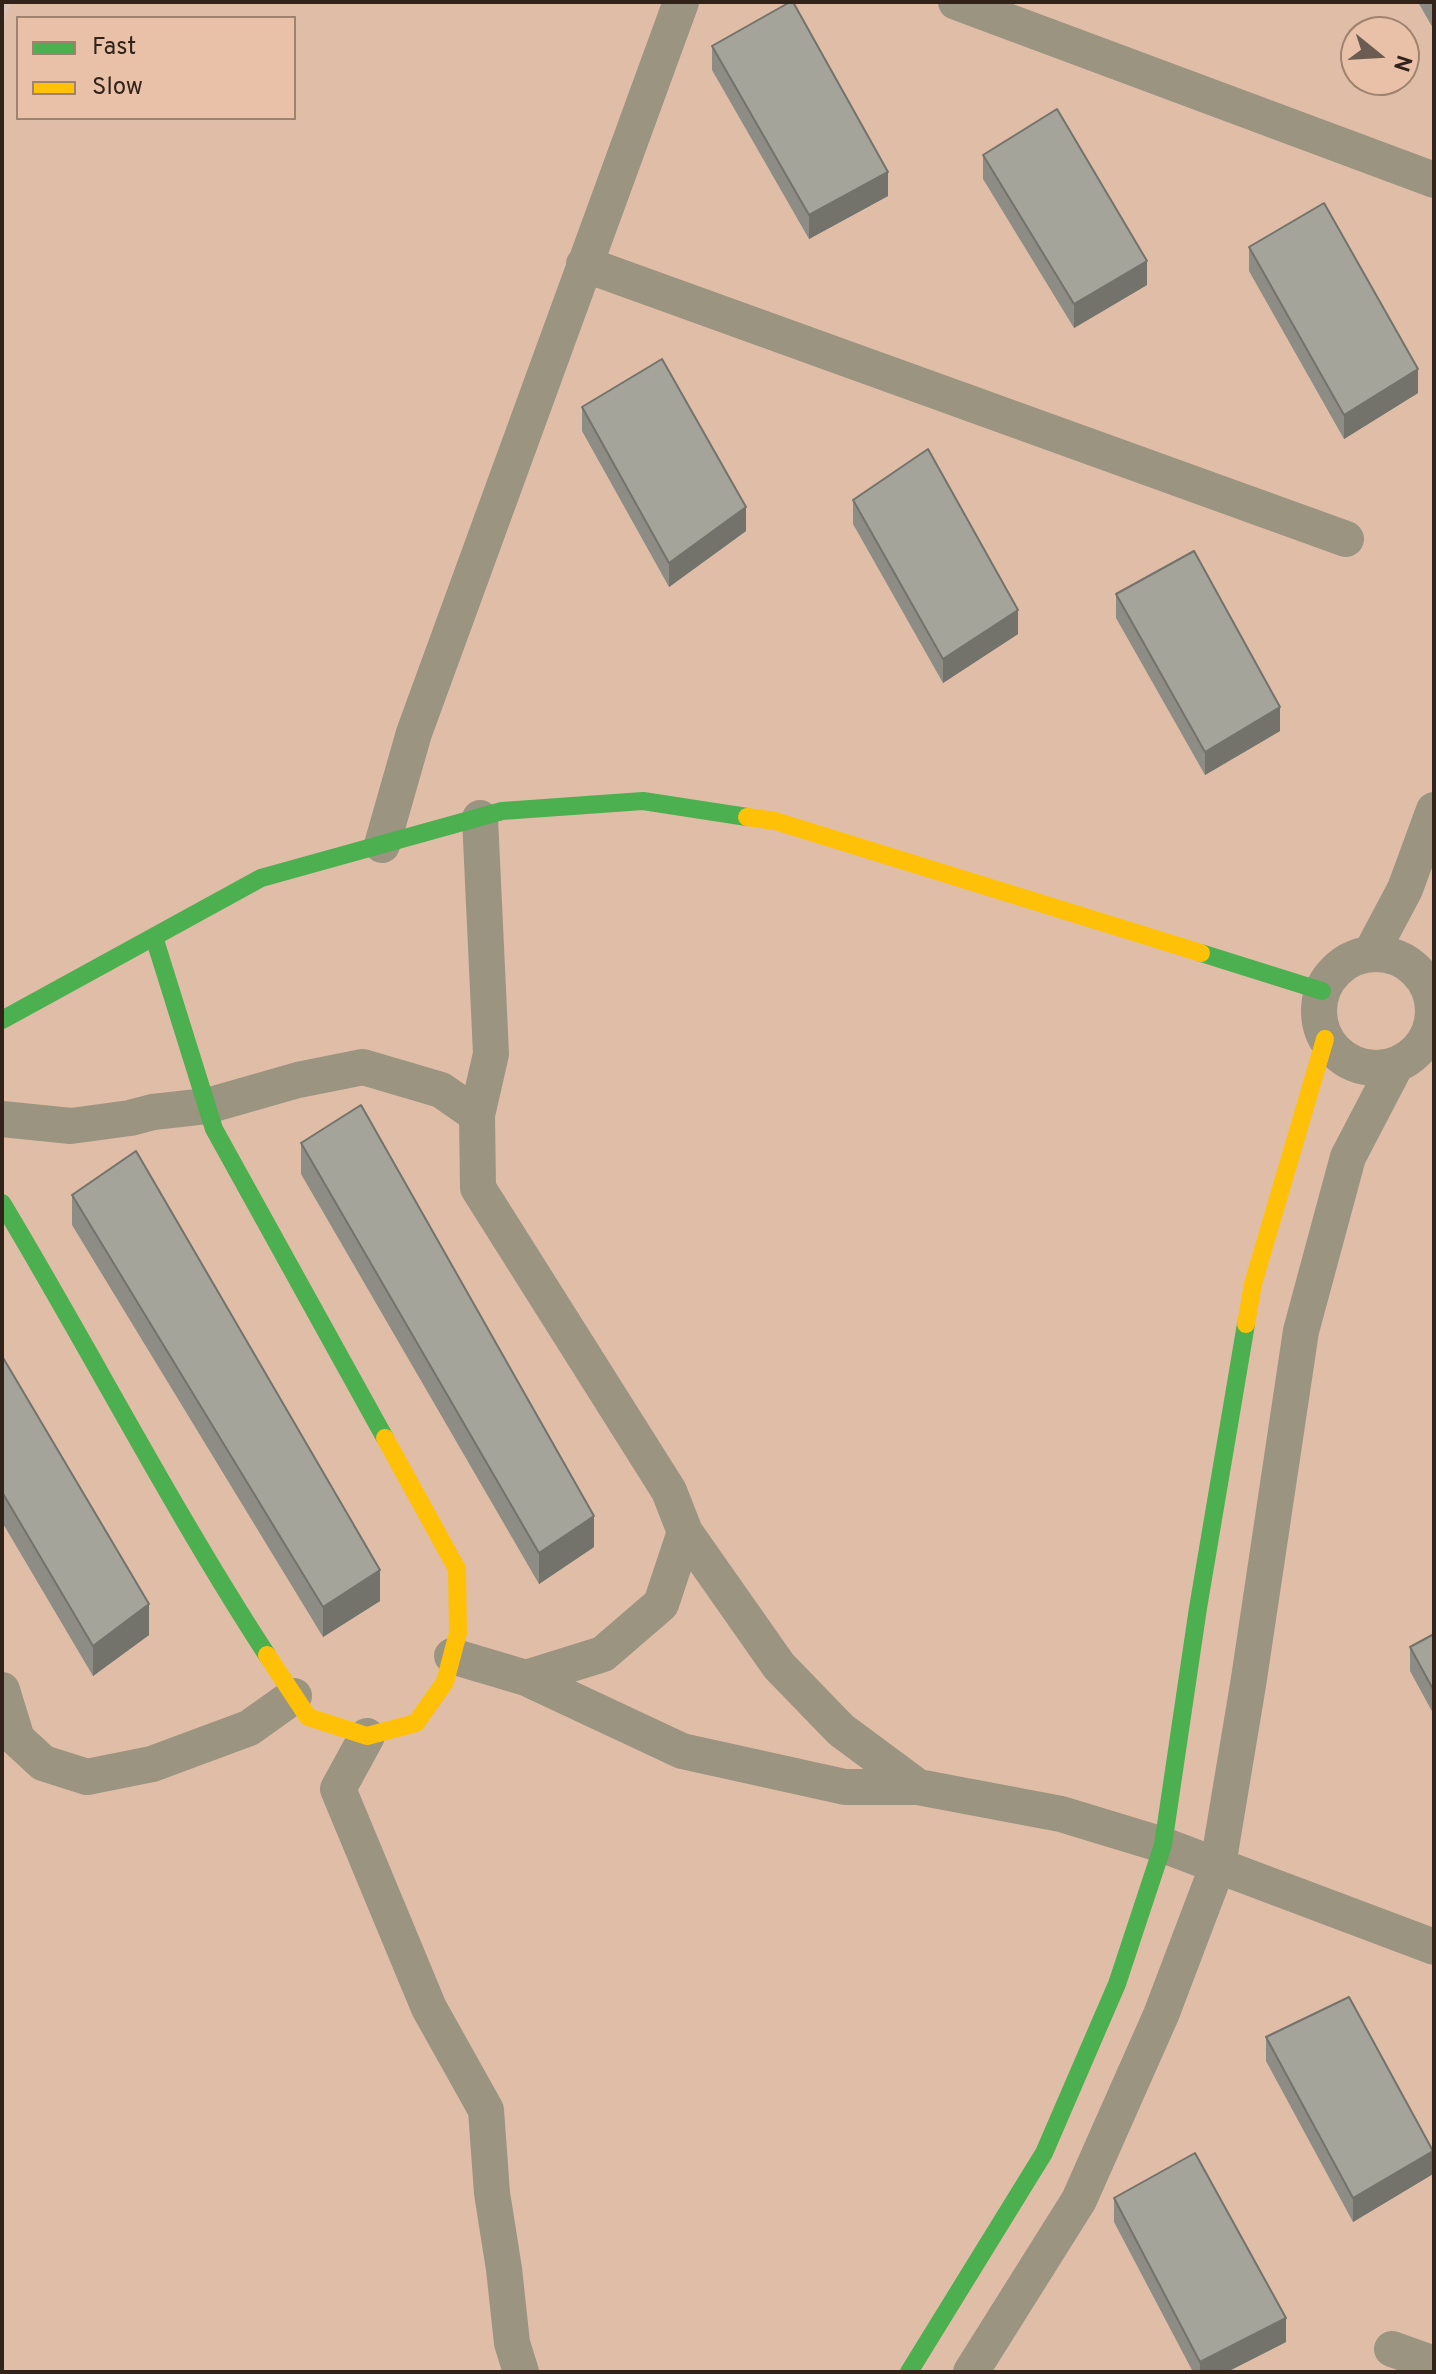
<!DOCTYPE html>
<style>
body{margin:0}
#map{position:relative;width:1436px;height:2374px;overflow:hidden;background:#d9c4b7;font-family:Overpass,sans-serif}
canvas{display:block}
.frame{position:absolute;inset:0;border:4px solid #32231a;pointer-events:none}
.legend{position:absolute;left:16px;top:16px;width:280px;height:104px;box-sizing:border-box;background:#e8c1a8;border:2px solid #9f826f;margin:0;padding:10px 14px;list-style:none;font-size:24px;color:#32231a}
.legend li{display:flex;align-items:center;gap:16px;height:40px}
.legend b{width:40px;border:2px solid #9f826f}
.north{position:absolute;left:1340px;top:16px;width:80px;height:80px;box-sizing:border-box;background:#e8c1a8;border:2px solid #9f826f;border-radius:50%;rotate:108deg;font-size:22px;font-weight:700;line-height:32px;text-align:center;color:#32231a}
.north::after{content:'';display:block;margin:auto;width:28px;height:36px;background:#6c5b51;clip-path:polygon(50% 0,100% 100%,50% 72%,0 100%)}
</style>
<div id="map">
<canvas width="1436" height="2374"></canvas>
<div class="frame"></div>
<ul class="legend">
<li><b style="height:10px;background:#4caf50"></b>Fast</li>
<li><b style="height:10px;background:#ffc107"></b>Slow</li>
</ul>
<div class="north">N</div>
</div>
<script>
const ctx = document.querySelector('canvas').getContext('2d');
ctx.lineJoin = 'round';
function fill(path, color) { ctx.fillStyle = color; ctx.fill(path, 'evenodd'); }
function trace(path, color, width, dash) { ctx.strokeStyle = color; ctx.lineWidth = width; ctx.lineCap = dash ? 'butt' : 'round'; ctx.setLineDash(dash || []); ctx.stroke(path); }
const built = new Path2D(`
 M11 2H1434V2372H2V30ZM18 18H294V118H18ZM1356 32H1404V80H1356Z`);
const street = new Path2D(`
 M956 2 1434 180
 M584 264 1346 539
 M382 845 414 733 681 2
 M1371 953 1405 889 1434 810
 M1319 1011a57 57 0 1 1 114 0a57 57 0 1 1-114 0Z
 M2 1119 71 1126 130 1118 153 1112 207 1106 298 1080 363 1067 441 1090 477 1115
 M685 1532 779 1666 841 1730 918 1787 1061 1814 1163 1845 1434 1947
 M452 1656 526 1678 603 1654 661 1604 685 1532 669 1491 478 1188 477 1115 491 1054 480 818
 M526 1678 682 1751 845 1787H918
 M2 1690 17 1739 43 1763 87 1777 152 1764 249 1728 294 1696
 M367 1736 338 1789 429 2008 486 2110 492 2193 504 2269 512 2343 521 2372
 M1392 2349 1434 2364
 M971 2372 1079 2200 1161 2015 1218 1865 1248 1685 1301 1331 1348 1157 1396 1065`);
const fast = new Path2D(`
 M154 937 214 1129 385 1438
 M1201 953 1322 991
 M2 1020 261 878 502 811 643 801 747 817
 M2 1203C92 1353 172 1509 267 1655
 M909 2372 1044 2153 1117 1984 1163 1845 1198 1608 1246 1324`);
const slow = new Path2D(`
 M747 817 775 821 1201 953
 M1246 1324 1253 1284 1325 1039
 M267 1655 308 1717 367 1736 416 1723 445 1682 458 1633 457 1569 385 1438`);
const wall = new Path2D(`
 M1418 2H1434V30Z
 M712 46 888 196 809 239 712 70Z
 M983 155 1147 285 1074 328 983 179Z
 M1249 247 1418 393 1344 439 1249 271Z
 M582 407 746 531 669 587 582 431Z
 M853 500 1018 634 943 683 853 524Z
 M1116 594 1280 731 1205 775 1116 618Z
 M301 1143 594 1547 539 1584 301 1174Z
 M72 1195 380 1601 323 1637 72 1225Z
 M2 1356 149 1635 93 1676 2 1522Z
 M1434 1634V1715L1410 1671V1647Z
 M1266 2037 1433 2174 1353 2222 1266 2061Z
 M1114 2198 1286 2342 1227 2372H1193L1114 2222Z`);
const shadedWall = new Path2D(`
 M888 172V196L809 239V215Z
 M1147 261V285L1074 328V304Z
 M1418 369V393L1344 439V415Z
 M746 507V531L669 587V563Z
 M1018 610V634L943 683V659Z
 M1280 707V731L1205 775V752Z
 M594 1516V1547L539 1584V1553Z
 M380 1570V1601L323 1637V1607Z
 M149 1604V1635L93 1676V1646Z
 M1433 2151V2174L1353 2222V2198Z
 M1286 2318V2342L1227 2372H1200V2362Z`);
const building = new Path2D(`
 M790 2H793L888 172 809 215 712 46Z
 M1057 109 1147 261 1074 304 983 155Z
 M1324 203 1418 369 1344 415 1249 247Z
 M662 359 746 507 669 563 582 407Z
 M928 449 1018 610 943 659 853 500Z
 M1194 551 1280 707 1205 752 1116 594Z
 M361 1105 594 1516 539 1553 301 1143Z
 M136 1151 380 1570 323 1607 72 1195Z
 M2 1356 149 1604 93 1646 2 1492Z
 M1434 1634V1691L1410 1647Z
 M1349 1997 1433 2151 1353 2198 1266 2037Z
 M1195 2153 1286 2318 1200 2362 1114 2198Z`);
fill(built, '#e0bda7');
trace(street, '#9a9480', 36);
trace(fast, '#4caf50', 18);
trace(slow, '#ffc107', 18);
fill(wall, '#8d8d85');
fill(shadedWall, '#73736c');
fill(building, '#a4a49b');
trace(building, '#73736c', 2);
</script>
